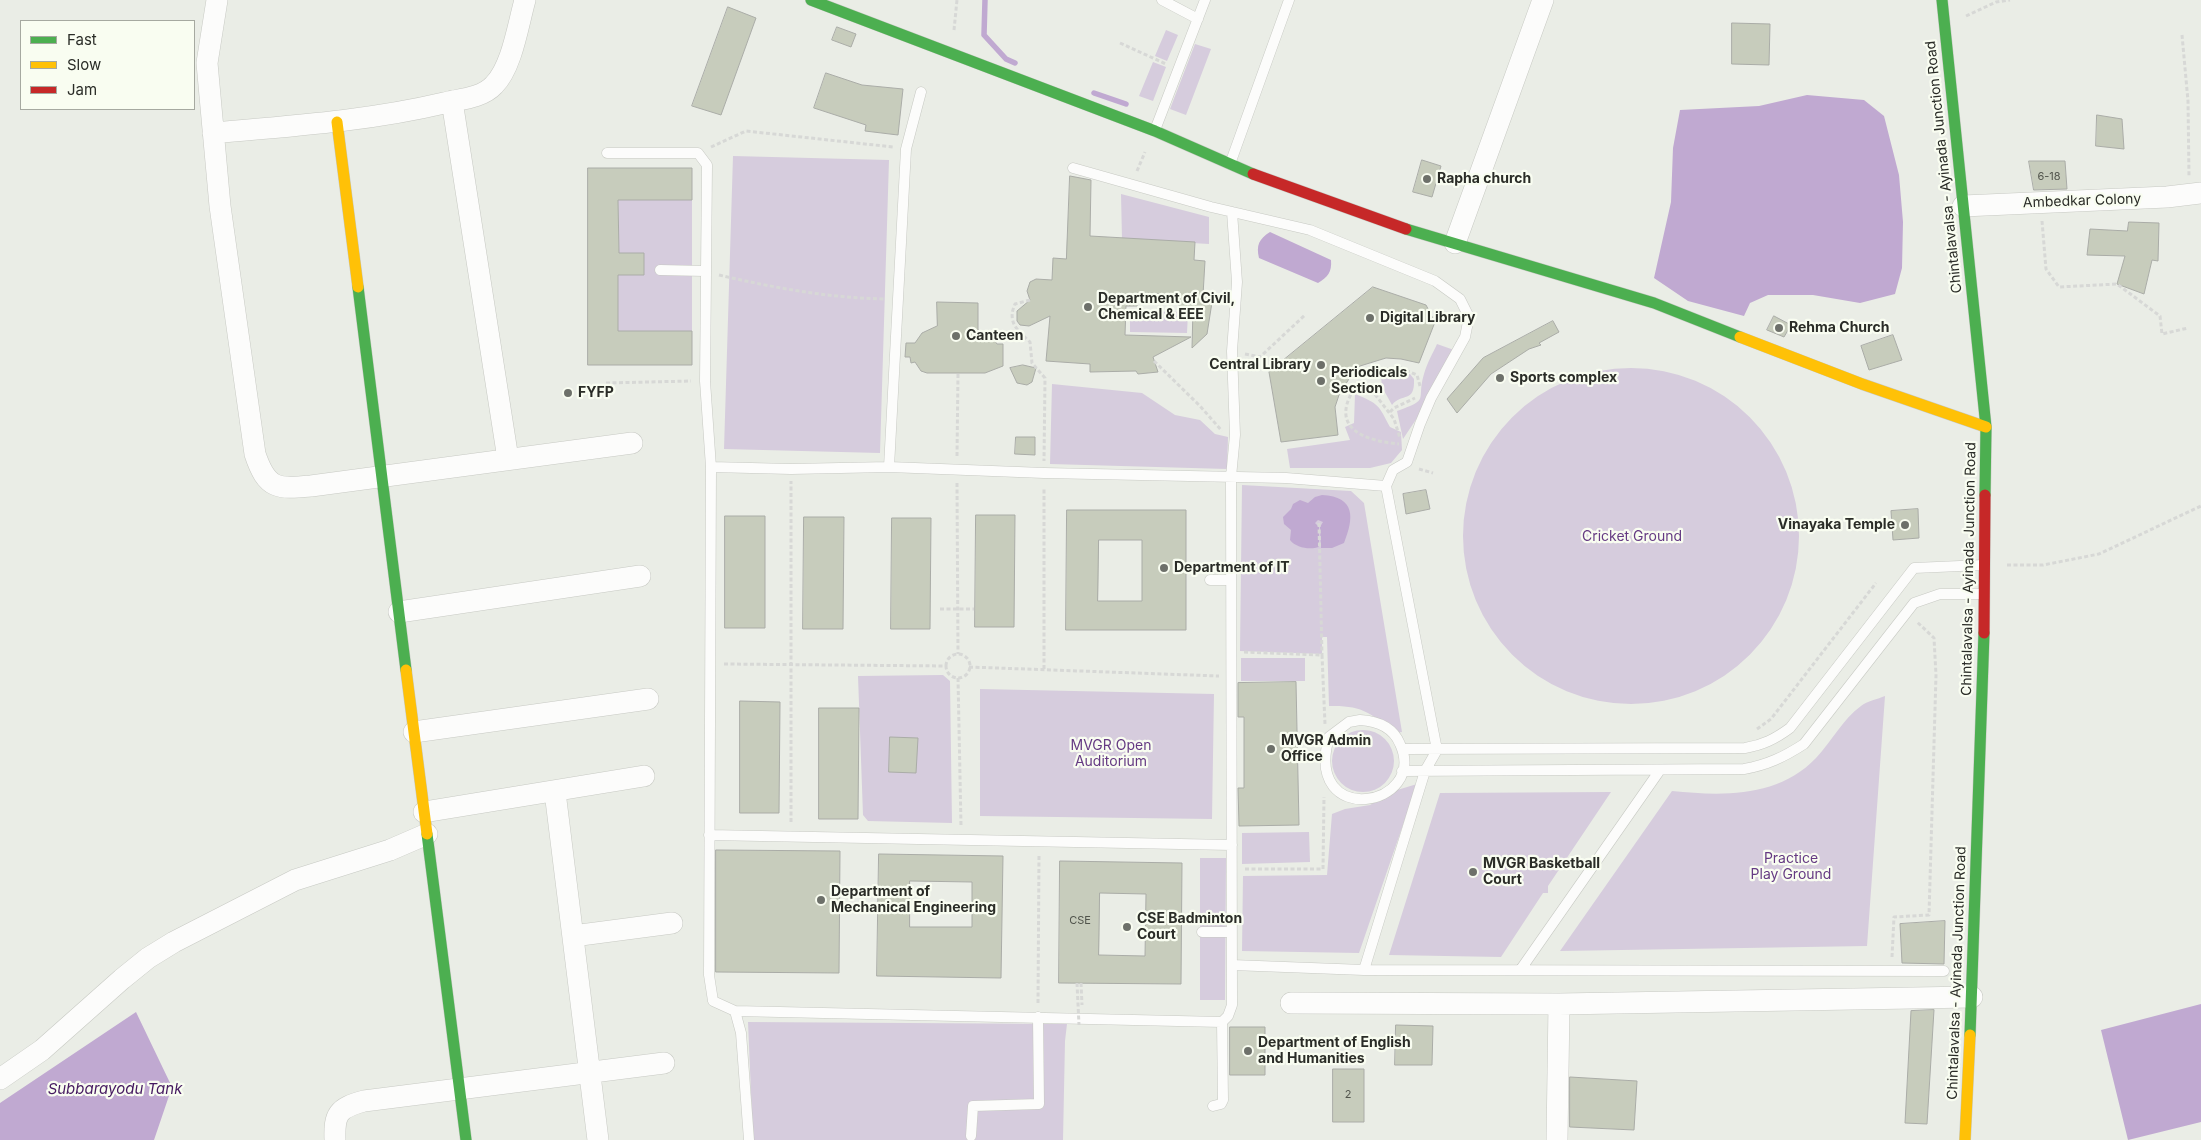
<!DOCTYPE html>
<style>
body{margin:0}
#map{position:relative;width:2201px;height:1140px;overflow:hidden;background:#eaede6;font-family:Inter,sans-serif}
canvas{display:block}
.legend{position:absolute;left:20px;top:20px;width:175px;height:90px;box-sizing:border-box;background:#f9fdf1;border:1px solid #a6a9a0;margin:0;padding:6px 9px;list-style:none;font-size:15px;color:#2a2c27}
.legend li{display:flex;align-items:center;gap:10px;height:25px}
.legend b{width:25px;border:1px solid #a6a9a0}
</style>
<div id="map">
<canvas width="2201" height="1140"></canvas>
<ul class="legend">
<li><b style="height:6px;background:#4caf50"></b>Fast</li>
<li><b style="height:6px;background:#ffc107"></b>Slow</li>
<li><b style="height:6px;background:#c62828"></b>Jam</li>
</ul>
</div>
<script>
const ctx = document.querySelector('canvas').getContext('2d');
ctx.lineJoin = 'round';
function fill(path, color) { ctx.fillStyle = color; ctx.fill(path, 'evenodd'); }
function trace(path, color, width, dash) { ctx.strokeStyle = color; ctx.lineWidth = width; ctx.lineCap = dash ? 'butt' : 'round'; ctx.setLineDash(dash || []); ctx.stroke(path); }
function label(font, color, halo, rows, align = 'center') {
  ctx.font = font + ' Inter,sans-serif'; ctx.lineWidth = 4.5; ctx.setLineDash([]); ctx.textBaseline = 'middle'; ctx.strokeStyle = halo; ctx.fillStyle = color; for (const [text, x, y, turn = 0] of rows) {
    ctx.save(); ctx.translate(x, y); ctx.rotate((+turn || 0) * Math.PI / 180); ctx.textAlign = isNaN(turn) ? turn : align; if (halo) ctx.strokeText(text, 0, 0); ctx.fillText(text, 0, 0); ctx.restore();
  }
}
const green = new Path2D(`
 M1166 30 1178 35 1167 61 1155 56Z
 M1195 44 1211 49 1186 115 1170 109Z
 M1153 62 1166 67 1153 101 1139 96Z
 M733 156 889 160 880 453 724 449Z
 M1121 194 1209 217V244L1122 239Z
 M618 200H692V331H618V275L644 274V253H619Z
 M1130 311 1188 312 1187 333 1130 332Z
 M1437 344 1454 350 1427 403 1403 439 1397 411C1431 399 1416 401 1424 374 1427 363 1433 353 1437 344Z
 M1463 536a168 168 0 1 1 336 0a168 168 0 1 1-336 0Z
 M1390 374H1410L1414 379C1415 404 1402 392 1392 405L1382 387 1381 376Z
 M1052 384 1142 393 1175 415 1200 420 1215 434 1228 437 1227 469 1050 464Z
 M1355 394C1379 404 1378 404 1390 427L1401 432 1402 450 1391 463 1370 468H1290L1287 449 1350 440 1345 427 1354 423Z
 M1242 485 1351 491 1364 503 1402 732 1395 733C1371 713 1362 705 1329 706L1327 637H1322V654L1240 651Z
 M1241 658H1305V681H1241Z
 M943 675 950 681 952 823 868 821 863 815 858 676Z
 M980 689 1214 694 1212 819 980 816Z
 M1885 696 1867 946 1560 951 1672 791C1722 796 1778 798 1816 758 1831 742 1843 719 1861 706 1867 701 1878 699 1885 696Z
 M1332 761a31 31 0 1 1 62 0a31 31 0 1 1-62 0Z
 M1417 784 1359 953 1242 951 1243 876 1327 875 1332 814 1345 809 1370 805 1394 791Z
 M1611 792 1548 886V893H1543L1501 957 1389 955 1440 793Z
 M1309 832 1310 862 1242 864V833Z
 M1200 858H1226L1225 1000H1200Z
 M748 1022 1067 1024 1065 1041 1063 1140H753Z`);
const water = new Path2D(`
 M1807 95 1864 100 1884 116 1899 175 1903 222 1902 268 1895 294 1860 303 1813 295H1768L1750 303 1744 316 1688 301 1654 278 1671 202 1673 148 1680 110 1759 106Z
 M1270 232 1331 260C1332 272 1328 277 1318 283L1259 258C1256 245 1259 239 1270 232Z
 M1322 495C1356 497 1354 518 1344 543L1332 548H1321L1320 527 1323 522 1318 520 1315 523 1319 527V547C1310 550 1296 548 1290 540L1291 530 1284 524 1283 517 1291 509 1293 504 1300 500 1308 503 1315 497Z
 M2201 1004V1122L2128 1140 2101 1030Z
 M136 1012 172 1087 154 1140H0V1103Z`);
const stream = new Path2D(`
 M985 0 984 35 1006 59 1015 63
 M1094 93 1126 104`);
const building = new Path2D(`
 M728 7 756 18 721 115 692 106Z
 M1732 23 1770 24 1769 65 1732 64Z
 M837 27 856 34 851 47 832 40Z
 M826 73 862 85 903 89 898 135 865 131 866 125 814 108Z
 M2097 115 2122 119 2124 149 2096 146Z
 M1422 160 1441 166 1432 197 1413 192Z
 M2029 161H2065L2067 189 2034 190Z
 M588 168H692V200H618L619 253H644V275H618V331H692V365H588Z
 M1070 176 1091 180 1090 236 1195 242 1194 260 1205 261 1203 295 1213 296 1207 334 1192 348 1193 308 1179 307 1180 294 1137 293V306H1126L1125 335 1191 337 1153 357 1158 372 1138 374 1136 371 1090 372V364L1046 361 1050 316 1029 326 1020 325 1017 321V311L1030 300 1027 291 1030 282 1036 279 1052 280 1053 258 1066 259Z
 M2129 222 2159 223 2158 261 2152 260 2144 294 2117 284 2125 256 2087 255 2090 229 2127 231Z
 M1373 287 1426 305 1435 322 1419 363 1401 359 1386 358 1360 366 1352 374 1339 395 1335 407 1338 435 1281 442 1269 372Z
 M937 302 978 303V330L990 334 997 344H1003V366L985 373H927L921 371 915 362 911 363 910 357H905L906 343H915L922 333 937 326Z
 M1774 316 1791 325 1784 337 1767 330Z
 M1553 321 1559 332 1539 343 1541 345 1529 349 1491 374 1457 413 1447 399 1483 358Z
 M1893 335 1902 360 1869 370 1861 346Z
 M1023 365 1036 368 1032 382 1027 385 1017 383 1010 368Z
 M1016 437H1035V455L1015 454Z
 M1426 490 1430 509 1406 514 1403 494Z
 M1918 509 1919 538 1893 540 1891 511Z
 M1067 510H1186V630H1066ZM1099 540H1142V601H1098Z
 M976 515H1015L1014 627H975Z
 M725 516H765V628H725Z
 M804 517H844L843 629H803Z
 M892 518H931L930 629H891Z
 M1296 682 1299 825 1239 826 1238 788H1244V717H1238V683Z
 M740 701 780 702 779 813H740Z
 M819 708H859L858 819H819Z
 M890 737 918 738 916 773 889 772Z
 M716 850 840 851 839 973 716 972Z
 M879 854 1003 856 1001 978 877 976ZM910 881 972 882V927H910Z
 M1060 861 1182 863 1181 984 1059 983ZM1100 893 1146 894 1145 956 1099 955Z
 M1945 921 1944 964 1902 963 1900 924Z
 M1934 1010 1927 1124 1905 1123 1911 1011Z
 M1396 1025 1433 1026 1432 1065H1395Z
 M1230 1027H1265V1075H1230Z
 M1333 1069H1364V1122H1333Z
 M1570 1077 1637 1081 1634 1130 1570 1127Z`);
const path = new Path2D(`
 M1966 16 1996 2 2010 0
 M954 30 957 0
 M2182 35 2188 101 2189 176
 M1120 43 1166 64
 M711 147 746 131 893 147
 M1137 171 1145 152
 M2042 221 2046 269 2059 287 2117 284 2160 316 2162 334 2188 328
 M719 275C775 288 829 298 886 299
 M1030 300 1015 304C1007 322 1017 330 1030 342L1032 363 1045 378 1044 461
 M1245 354 1260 357 1305 315
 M1154 361 1200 406 1222 431
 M1374 370 1401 368 1417 375 1420 386
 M606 383 691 381
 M1367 384 1394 419 1400 438
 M1354 389C1329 429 1366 441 1399 444
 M1390 412 1394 408 1415 398
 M957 456 958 373
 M1419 469 1433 473
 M957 483 958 654
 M1319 523 1322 655
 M2007 565H2043L2099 554 2201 506
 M940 609H974
 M1244 652 1322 655 1325 724
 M946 666a12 12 0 1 1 24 0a12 12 0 1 1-24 0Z
 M724 664 946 666
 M969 667 1219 676
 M1044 669V487
 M958 678 961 826
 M1757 729 1771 719 1876 583
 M791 822V481
 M1245 869H1323L1324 797
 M1892 957 1894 917 1929 915 1936 675 1934 638 1916 621
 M1081 983 1082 1005
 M1038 1003 1039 854`);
const lane = new Path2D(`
 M1162 0 1198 19
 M1155 130 1205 0
 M607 153H698L707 165 705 381 711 467
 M1230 164 1289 0
 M1073 168 1211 207 1310 230 1435 281 1460 299 1469 317 1465 337 1431 398 1420 424 1407 462 1393 470 1386 486 1437 750 1425 771 1364 970 1232 965
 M660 270 704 271
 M889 467 906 149 921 92
 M1210 580H1231
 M1360 720C1377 721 1393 727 1400 744 1429 807 1303 830 1329 737L1349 722Z
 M1403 749 1745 748C1763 745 1775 739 1790 728L1914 568 1983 565
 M1402 771 1744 769C1767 765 1784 757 1804 744L1914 603 1940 594H1984
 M709 835 1232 845
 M1202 932H1231
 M1521 969 1660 770
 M1364 970 1944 971
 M735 1011 1222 1022
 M1213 1106 1221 1104 1223 1100 1222 1022 1228 1016 1232 1005 1231 477 1235 435 1232 351 1237 282 1232 212
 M971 1136 973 1106 1039 1104 1038 1017
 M749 1140 741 1033 735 1011 713 1001 709 975 711 467 791 469 889 467 1044 473 1286 478 1386 486`);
const street = new Path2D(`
 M217 0 207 63 220 206 255 454C267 490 278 489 311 486L632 443
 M452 101 508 459
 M213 133C291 126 368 121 444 103 461 99 482 98 494 85 512 67 518 25 525 0
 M1963 206 2167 197 2201 193
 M1455 243 1543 0
 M399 612 640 576
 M414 732 648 699
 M555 792 598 1140
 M424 812 644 776
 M573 936 672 923
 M1291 1003 1559 1004 1972 997
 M0 1079 42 1050 122 979 148 958 174 942 295 880 390 850 427 834
 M335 1140C334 1114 338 1108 364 1101L664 1063
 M1557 1140 1559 1004`);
const fast = new Path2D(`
 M811 0 1155 131 1253 174
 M1942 0 1986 427 1985 495
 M1406 229 1654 303 1740 337
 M358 287 406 670
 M427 834 466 1140
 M1970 1035 1984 633`);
const slow = new Path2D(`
 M337 122 358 287
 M1740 337 1862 384 1986 427
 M406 670 427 834
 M1965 1140 1970 1035`);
const jam = new Path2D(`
 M1253 174 1406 229
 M1984 633 1985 495`);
const pathBridge = new Path2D(`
 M1077 983 1079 1025`);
const markers = [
 [1427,179,5,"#6d706a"],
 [1088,307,5,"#6d706a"],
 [1370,318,5,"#6d706a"],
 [1779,328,5,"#6d706a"],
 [956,336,5,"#6d706a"],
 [1321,365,5,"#6d706a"],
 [1500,378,5,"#6d706a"],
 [1321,381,5,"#6d706a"],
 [568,393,5,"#6d706a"],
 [1905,525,5,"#6d706a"],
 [1164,568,5,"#6d706a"],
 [1271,749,5,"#6d706a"],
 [1473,872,5,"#6d706a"],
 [821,900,5,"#6d706a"],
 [1127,927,5,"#6d706a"],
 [1248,1051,5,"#6d706a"]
];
const numberNames = [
 ["6-18",2049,177],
 ["CSE",1080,921],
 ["2",1348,1095]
];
const streetNames = [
 ["Chintalavalsa - Ayinada Junction Road",1944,167,-96],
 ["Ambedkar Colony",2082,201,-2],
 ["Chintalavalsa - Ayinada Junction Road",1969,569,-89],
 ["Chintalavalsa - Ayinada Junction Road",1957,973,-88]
];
const poiNames = [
 ["Rapha church",1437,179],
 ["Department of Civil,",1098,299],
 ["Chemical & EEE",1098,315],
 ["Digital Library",1380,318],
 ["Rehma Church",1789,328],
 ["Canteen",966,336],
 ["Central Library",1311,365,"right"],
 ["Periodicals",1331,373],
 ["Section",1331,389],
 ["Sports complex",1510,378],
 ["FYFP",578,393],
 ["Vinayaka Temple",1895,525,"right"],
 ["Department of IT",1174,568],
 ["MVGR Admin",1281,741],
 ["Office",1281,757],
 ["MVGR Basketball",1483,864],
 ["Court",1483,880],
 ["Department of",831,892],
 ["Mechanical Engineering",831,908],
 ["CSE Badminton",1137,919],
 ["Court",1137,935],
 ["Department of English",1258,1043],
 ["and Humanities",1258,1059]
];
const parkNames = [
 ["Cricket Ground",1632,537],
 ["MVGR Open",1111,746],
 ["Auditorium",1111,762],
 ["Practice",1791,859],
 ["Play Ground",1791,875]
];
const waterNames = [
 ["Subbarayodu Tank",115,1089]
];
fill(green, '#d6ccdd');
fill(water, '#c0a9d1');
trace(stream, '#c0a9d1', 5.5);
fill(building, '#c7ccbc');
trace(building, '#aaaca7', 1);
trace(lane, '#c7c9c3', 11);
trace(street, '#c7c9c3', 22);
trace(fast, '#c7c9c3', 12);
trace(slow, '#c7c9c3', 12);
trace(jam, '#c7c9c3', 12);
trace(path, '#d7d8d6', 3, [4, 2.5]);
trace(lane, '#fcfcfb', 10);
trace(street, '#fcfcfb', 21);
trace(fast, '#4caf50', 11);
trace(slow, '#ffc107', 11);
trace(jam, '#c62828', 11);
trace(pathBridge, '#d7d8d6', 3, [4, 2.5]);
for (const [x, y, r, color] of markers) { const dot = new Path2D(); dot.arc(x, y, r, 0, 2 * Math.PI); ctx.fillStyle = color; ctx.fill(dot); trace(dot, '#f9fdf1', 2); }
label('11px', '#51544c', null, numberNames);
label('14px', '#2a2c27', '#f9fdf1', streetNames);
label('bold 14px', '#2a2c27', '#f9fdf1', poiNames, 'left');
label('14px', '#653a83', '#f9fdf1', parkNames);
label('italic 15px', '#451960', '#f9fdf1', waterNames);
</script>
